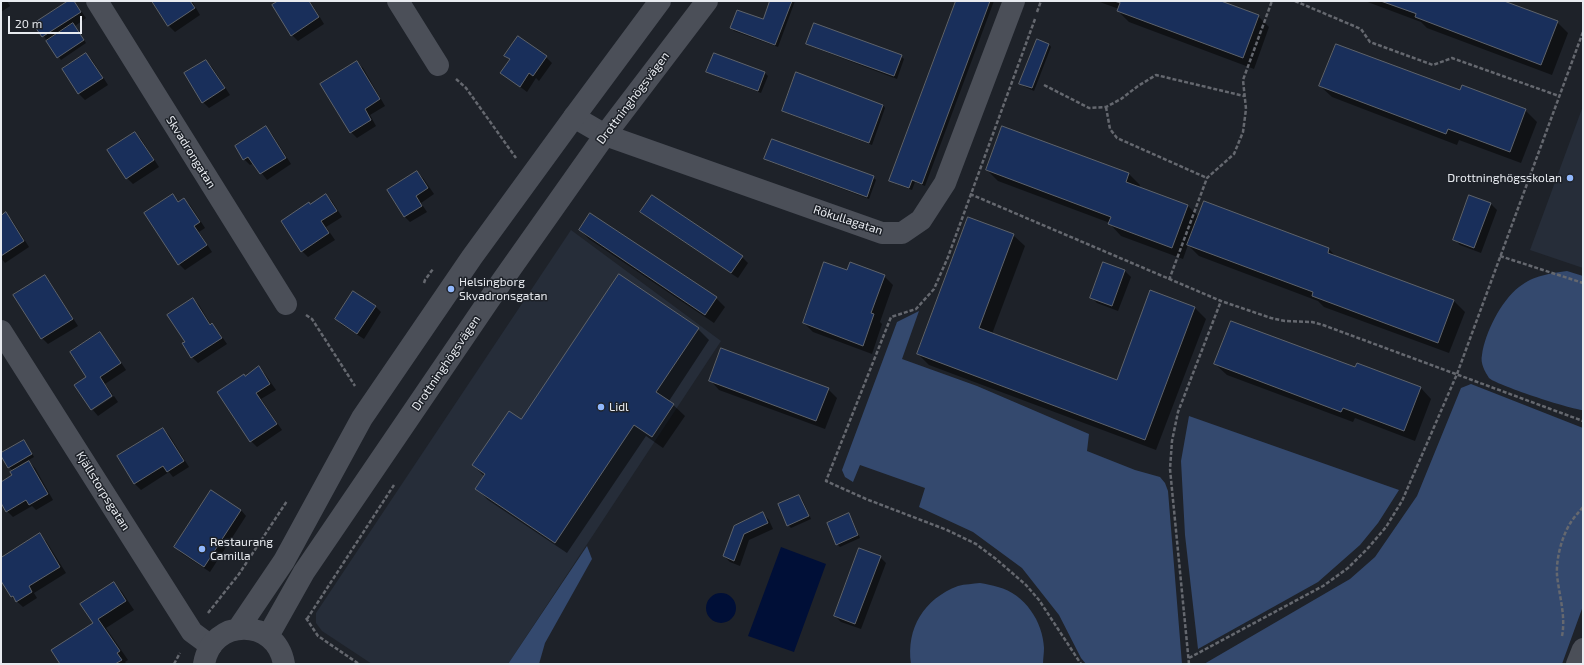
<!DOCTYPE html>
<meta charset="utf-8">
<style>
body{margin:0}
#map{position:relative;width:1584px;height:665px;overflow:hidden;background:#1e2229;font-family:"Exo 2",sans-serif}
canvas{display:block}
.frame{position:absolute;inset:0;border:2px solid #e8ebf0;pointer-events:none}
.scale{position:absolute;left:8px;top:16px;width:74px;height:18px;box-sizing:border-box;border:2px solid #e8ebf0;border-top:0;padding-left:5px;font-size:12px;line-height:14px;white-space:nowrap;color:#e8ebf0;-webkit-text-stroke:3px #1e2229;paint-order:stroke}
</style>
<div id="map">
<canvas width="1584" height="665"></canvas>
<div class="frame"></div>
<div class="scale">20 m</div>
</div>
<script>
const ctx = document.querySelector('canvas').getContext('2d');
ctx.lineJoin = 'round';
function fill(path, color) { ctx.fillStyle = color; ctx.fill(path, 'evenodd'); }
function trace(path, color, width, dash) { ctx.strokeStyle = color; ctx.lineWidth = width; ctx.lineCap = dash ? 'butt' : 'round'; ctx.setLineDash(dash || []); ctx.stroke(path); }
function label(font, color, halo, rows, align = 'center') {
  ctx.font = font + ' "Exo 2",sans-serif'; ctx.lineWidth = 3; ctx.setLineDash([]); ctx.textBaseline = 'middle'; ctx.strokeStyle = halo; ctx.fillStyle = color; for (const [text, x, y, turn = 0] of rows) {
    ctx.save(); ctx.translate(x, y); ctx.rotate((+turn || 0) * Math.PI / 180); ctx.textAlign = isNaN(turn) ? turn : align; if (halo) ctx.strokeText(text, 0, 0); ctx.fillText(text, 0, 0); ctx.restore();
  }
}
const built = new Path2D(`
 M1583 106V268L1530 250Z
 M571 230 721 341 508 664H372L322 631 316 623V613Z`);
const green = new Path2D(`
 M1567 271 1583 276V410C1572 410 1494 384 1489 378 1485 372 1480 363 1482 355 1485 333 1501 301 1519 287 1535 275 1548 274 1567 271Z
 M919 311 902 359 977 386 1089 434 1087 451 1135 470 1160 477 1165 483 1168 491 1182 664H1086L1081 658 1059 615 1022 568 973 532 919 507 925 488 860 465 853 482 845 477 842 470 897 322Z
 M1471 384 1583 428V606L1562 664H1204L1350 579 1375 557 1417 496 1461 388Z
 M1189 416 1399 490 1378 523 1360 545 1318 582 1198 649 1185 535 1181 461Z
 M587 546 592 559 545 643 539 664H508Z
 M980 583C986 584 992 585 998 587 1025 594 1043 622 1044 648 1044 653 1043 659 1043 664H911C906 628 924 599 958 586 965 584 973 584 980 583Z`);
const water = new Path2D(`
 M781 547 826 564 794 652 748 636Z
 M706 608a15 15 0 1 1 30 0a15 15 0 1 1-30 0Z`);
const shadow = new Path2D(`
 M1 1H7L10 6 1 12Z
 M69 1H74L86 18 75 26 86 43 61 60 35 24Z
 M153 1H192L200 15 175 32 169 26Z
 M280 1H310L324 24 298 41 292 35Z
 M771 1H795L778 47 734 31 731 28 764 20Z
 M957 1H994L925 186 915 182 912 190 893 183 891 181Z
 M1097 1H1219L1258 16 1269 27 1254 69 1129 22 1118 11 1119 9Z
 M1365 1H1501L1557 22 1568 33 1552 75 1427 28 1421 22Z
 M808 44 901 56 904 59 897 79 810 46Z
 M1049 44 1051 47 1034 91 1023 86 1021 84Z
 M86 54 92 60 108 85 85 100 79 94 63 69Z
 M714 54 765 73 768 76 761 93 710 74 707 72Z
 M505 55 546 57 552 63 539 81 536 78 527 92 502 73 510 60Z
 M206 61 212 67 230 95 209 108 203 102Z
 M357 62 363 68 385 106 370 115 376 126 357 138 351 132Z
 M1320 86 1461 91 1525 110 1537 122 1521 163 1459 140 1457 145 1332 97Z
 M883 105 885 108 872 145 786 113 783 110Z
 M1003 127 1129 174 1140 185 1139 188 1187 205 1199 217 1204 202 1329 249 1336 257 1454 301 1465 312 1449 353 1324 307 1318 301 1199 256 1188 245 1183 259 1121 236 1110 224V223L998 181 987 170Z
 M266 128 272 134 291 164 267 180 254 163 250 165 244 159Z
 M135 133 141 139 159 167 133 184 127 178Z
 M765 158 873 177 876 180 869 199 768 161Z
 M417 172 423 178 434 194 421 203 427 212 410 222 404 216Z
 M326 195 332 201 342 217 326 227 335 240 308 257 302 251 311 205Z
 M173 196 180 202 184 199 190 205 205 228 199 232 212 252 185 270 179 264Z
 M1491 204 1497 210 1481 253 1460 245 1454 239Z
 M642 212 742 257 748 263 738 278 648 218Z
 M6 214 12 220 29 247 5 263 1 258V217Z
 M580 230 716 298 725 307 714 323 589 239Z
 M1013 235 1025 246 992 334 1117 381 1194 307 1206 319 1156 450 929 365 918 354Z
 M847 271 884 276 893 285 880 322 882 324 872 354 813 332 804 323Z
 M1125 271 1131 277 1118 311 1097 303 1091 297Z
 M44 276 50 282 78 326 48 344 42 338Z
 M193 299 199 305 211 325 218 331 227 344 198 363 192 357 183 344 186 342Z
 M375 306 381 312 364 339 342 325 336 319Z
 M698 329 709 340 669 401 685 416 663 448 646 436 567 553 488 500 476 488 485 477 473 465 522 421Z
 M100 334 106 340 126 370 105 384 113 395 92 409 87 377Z
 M1215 364 1356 369 1420 387 1431 399 1415 441 1355 418 1353 422 1227 375Z
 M259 368 265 374 276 390 261 399 282 430 257 447 251 441 245 377Z
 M711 381 828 389 837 398 825 429 719 390Z
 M114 396 118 402 98 416 93 410Z
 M163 429 169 435 189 467 173 477 169 472 141 490 135 484 119 457Z
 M24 441 34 457 20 465 21 467 29 462 35 468 53 500 36 510 32 506 13 517 7 511 1 501V483L13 476V471L9 467Z
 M799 496 802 499 811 519 791 528 788 525Z
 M241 510 246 516 210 572 181 553 175 547Z
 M763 514 769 520 773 529 749 540 740 566 730 562 724 556 735 526Z
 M848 514 851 517 860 538 840 547 837 544Z
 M40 535 46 541 66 573 34 593 37 598 23 607 12 597 1 579V559Z
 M880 557 886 563 861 629 841 622 835 616Z
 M114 583 122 592 134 610 106 628 128 660 125 662 127 664H61L94 623Z`);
const building = new Path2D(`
 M68 1H74L81 12 42 37 33 24Z
 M152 1H190L195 8 168 26Z
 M278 1H309L319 17 291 36 272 5Z
 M770 1H792L775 45 730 28 737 10 763 19Z
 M956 1H990L922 184 912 180 909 188 889 181Z
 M1114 1H1221L1259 15 1243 58 1117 11 1120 3Z
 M1381 1H1504L1558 21 1541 65 1415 17 1416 14Z
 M73 23 84 40 57 58 46 41Z
 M814 23 902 55 894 76 806 44Z
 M518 36 547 56 533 76 529 73 520 87 500 73 510 59 504 56Z
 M1037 39 1049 44 1032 88 1019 84Z
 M1336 44 1460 90 1462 85 1526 109 1510 152 1448 129 1446 134 1319 86Z
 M86 53 103 78 78 94 62 69Z
 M714 53 765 72 758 91 706 72Z
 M206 60 225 88 202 103 184 73Z
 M357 61 380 99 365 109 371 120 350 133 320 84Z
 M796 72 883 105 869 143 782 111Z
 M266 126 286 158 260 174 248 157 243 160 235 146Z
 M1002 126 1129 173 1126 182 1188 205 1172 248 1108 224 1111 217 986 170Z
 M135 132 154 160 126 179 107 150Z
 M772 139 874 176 867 197 764 159Z
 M417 171 428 188 416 196 422 206 404 217 387 190Z
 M173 194 178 202 184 198 200 222 194 226 207 245 178 265 144 213Z
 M326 194 337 211 321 221 329 233 301 252 281 221 309 202 310 204Z
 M652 195 743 256 731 273 640 212Z
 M1469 195 1491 203 1474 248 1453 240Z
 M1204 201 1329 248 1328 253 1454 300 1438 343 1312 296 1313 292 1187 245Z
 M6 212 24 241 1 256V216Z
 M590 213 717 297 705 315 579 230Z
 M968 217 1014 234 979 328 1117 380 1150 290 1195 307 1145 440 917 354Z
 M824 262 847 270 850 262 885 275 871 313 874 314 863 346 803 323Z
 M1103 262 1125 270 1112 306 1090 298Z
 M619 274 699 328 656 392 674 404 652 437 634 425 555 543 475 489 485 474 472 465 509 411 521 419Z
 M45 275 73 319 41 339 13 295Z
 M353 291 376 306 357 334 335 319Z
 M193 298 210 325 212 323 222 338 191 358 182 343 185 342 167 315Z
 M1231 321 1355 367 1357 363 1421 387 1404 431 1343 408 1341 412 1214 364Z
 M100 332 121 363 100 377 112 396 91 410 74 385 86 377 70 352Z
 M721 348 829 388 816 421 709 381Z
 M259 366 270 384 256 393 277 424 250 442 217 392 244 374 245 376Z
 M163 428 184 461 167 472 163 466 134 484 117 456Z
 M24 440 32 454 8 468 1 456V453Z
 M29 461 48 494 29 505 26 500 6 512 1 503V482L12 475 10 472Z
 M211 490 241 510 204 567 174 547Z
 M799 495 809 516 787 526 778 504Z
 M763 512 768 523 744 534 734 561 723 556 734 526Z
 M849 513 858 535 836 545 827 523Z
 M40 533 60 567 29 586 32 592 16 602 13 596 11 597 1 581V558Z
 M859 548 881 556 855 624 834 616Z
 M114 582 126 601 98 619 120 651 117 653 122 660 115 664H60L51 650 93 623 80 604Z`);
const path = new Path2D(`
 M1295 1 1361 29 1370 42 1433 65 1452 58 1559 96
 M1037 12 1041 1
 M1035 19 948 257 934 289 916 309 891 317 826 481 866 499 947 530 976 544 996 559 1026 585 1039 600 1081 664
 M456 79 466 88 516 158
 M1044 85 1089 108 1106 107 1121 99 1138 86 1156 75 1244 96
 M1106 107 1110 129 1117 138 1207 178
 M970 194 1221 301 1271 318 1285 321 1312 322 1323 325 1583 421
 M1500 256 1583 283
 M1169 280 1207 178 1234 154 1243 132 1246 109 1243 80 1272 1
 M424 283 425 280 433 269
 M306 315 312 319 355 386
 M208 613 239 574 287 501
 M306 618 318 636 359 664
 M307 619 394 485
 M1562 636C1566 616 1559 595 1557 575 1556 558 1562 536 1571 522 1575 516 1579 512 1583 507
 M1189 658 1323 586 1348 568 1369 547 1386 527 1402 501 1457 374 1583 32
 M174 664 180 653
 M1189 664 1170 469 1172 441 1178 412 1221 301`);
const minor = new Path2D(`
 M97 1 286 304
 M398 1 438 65
 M574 117 605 135 882 233H902L921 220 945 183 1014 1
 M1 331 192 632 211 646
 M1577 664 1583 649`);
const tertiary = new Path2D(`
 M238 629 284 561 362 418 472 257 574 117 660 1
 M268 636 304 572 502 281 605 135 707 1
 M204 664C212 617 276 617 284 664`);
const markers = [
 [1570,178,4,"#91b8fd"],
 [451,289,4,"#91b8fd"],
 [601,407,4,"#91b8fd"],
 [202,549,4,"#91b8fd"]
];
const streetNames = [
 ["Drottninghögsvägen",633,98,-53],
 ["Skvadrongatan",191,152,58],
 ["Rökullagatan",848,220,18],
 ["Drottninghögsvägen",446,363,-56],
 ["Kjällstorpsgatan",103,491,58]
];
const poiNames = [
 ["Drottninghögsskolan",1562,178,"right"],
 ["Helsingborg",459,282],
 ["Skvadronsgatan",459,296],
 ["Lidl",609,407],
 ["Restaurang",210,542],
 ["Camilla",210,556]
];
fill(built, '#262d39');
fill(green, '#34496e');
fill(water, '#000f37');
fill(shadow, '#0007');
fill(building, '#192f5b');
trace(building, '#5e636b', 1);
trace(path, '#65686f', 2.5, [4, 2]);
trace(minor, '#4b4f58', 22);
trace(tertiary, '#4b4f58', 22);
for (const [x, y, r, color] of markers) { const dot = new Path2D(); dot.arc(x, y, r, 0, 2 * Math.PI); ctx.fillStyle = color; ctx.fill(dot); trace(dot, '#1e2229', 1.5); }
label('12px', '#e8ebf0', '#1e2229', streetNames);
label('12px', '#e8ebf0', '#1e2229', poiNames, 'left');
</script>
